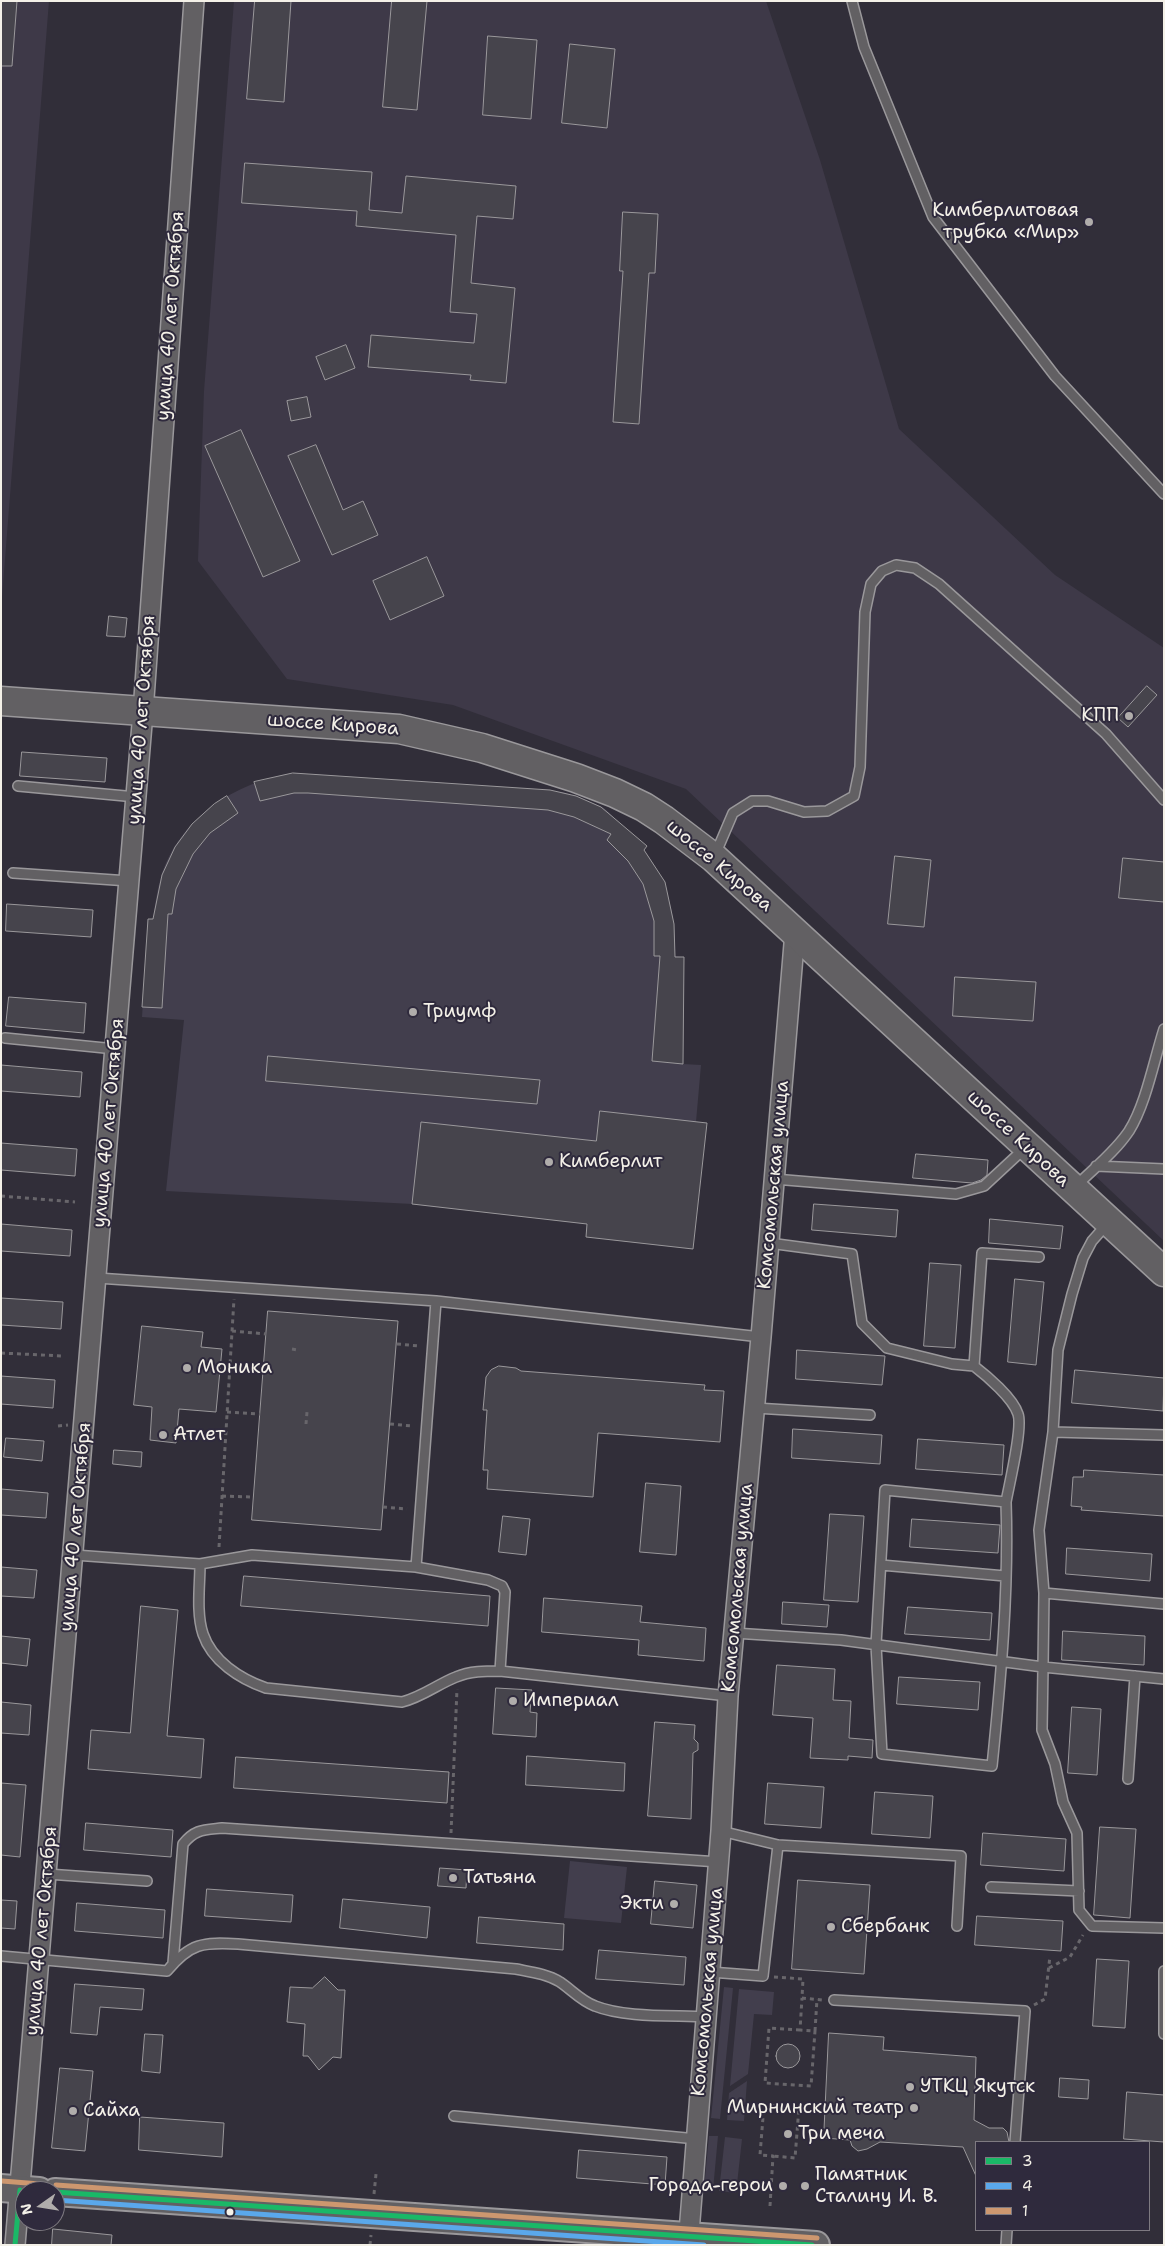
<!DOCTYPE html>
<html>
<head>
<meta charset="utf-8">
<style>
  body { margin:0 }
  #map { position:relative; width:1165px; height:2246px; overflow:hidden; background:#312e39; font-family:"Shantell Sans",sans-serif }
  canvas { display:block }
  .frame { position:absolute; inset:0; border:2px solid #f4f1e8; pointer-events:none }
  .legend { position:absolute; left:975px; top:2141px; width:175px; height:90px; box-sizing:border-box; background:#2f2a3d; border:1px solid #7e7a81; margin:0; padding:6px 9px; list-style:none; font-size:15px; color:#f4f1e8 }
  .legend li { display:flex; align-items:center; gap:10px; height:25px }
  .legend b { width:25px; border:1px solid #7e7a81 }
  .north { position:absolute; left:15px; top:2181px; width:50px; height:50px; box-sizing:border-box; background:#2f2a3d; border:1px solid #7e7a81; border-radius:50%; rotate:257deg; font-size:14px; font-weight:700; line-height:20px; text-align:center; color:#f4f1e8 }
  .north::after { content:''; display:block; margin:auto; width:18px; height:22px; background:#b0adab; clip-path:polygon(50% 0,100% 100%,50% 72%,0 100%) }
</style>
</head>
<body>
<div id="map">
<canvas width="1165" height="2246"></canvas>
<div class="frame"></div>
<ul class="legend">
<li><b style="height:6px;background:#1ab867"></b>3</li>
<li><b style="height:6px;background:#5aa8eb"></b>4</li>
<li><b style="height:6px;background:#cd976f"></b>1</li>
</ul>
<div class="north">N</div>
</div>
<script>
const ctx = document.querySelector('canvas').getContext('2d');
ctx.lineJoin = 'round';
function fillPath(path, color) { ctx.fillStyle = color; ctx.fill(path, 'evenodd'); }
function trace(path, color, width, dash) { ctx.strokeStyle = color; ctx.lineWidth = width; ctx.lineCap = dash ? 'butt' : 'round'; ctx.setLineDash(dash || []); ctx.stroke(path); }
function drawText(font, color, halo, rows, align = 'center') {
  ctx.font = font + ' "Shantell Sans",sans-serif'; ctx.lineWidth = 4; ctx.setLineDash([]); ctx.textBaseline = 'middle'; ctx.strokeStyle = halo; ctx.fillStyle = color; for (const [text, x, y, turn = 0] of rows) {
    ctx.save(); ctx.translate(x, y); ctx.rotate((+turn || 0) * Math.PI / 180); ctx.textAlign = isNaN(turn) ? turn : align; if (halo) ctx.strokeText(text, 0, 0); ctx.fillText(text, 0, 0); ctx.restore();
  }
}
fillPath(new Path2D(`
  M1,1H49L1,610Z
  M234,1H766L820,160L899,429L1055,575L1164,648V1241L686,789L453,705L287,679L198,561L204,391Z`), '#3e3948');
fillPath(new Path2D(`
  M293,773L563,792C576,796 590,801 602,807C609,811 614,818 619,823C660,860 677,901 675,956L684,957L683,1064L701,1065L696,1122L693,1249L586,1237L587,1224L412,1204L166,1191L184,1020L142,1017L148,919H153C155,905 157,890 161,877C179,818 236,782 293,773Z
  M570,1861L627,1867L621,1923L564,1918Z
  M724,1987L733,1988L720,2119L711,2118Z
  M739,1989L774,1992L772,2015L754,2014L748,2074L730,2086Z
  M747,2081L744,2121L727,2120L729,2093Z
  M709,2136H718L713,2190L704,2189Z
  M725,2137L742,2139L736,2193L719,2191Z`), '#423e4d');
const building = new Path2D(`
  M1,1H17L12,66H1Z
  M255,1H291L284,102L247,99Z
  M392,1H427L417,110L383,107Z
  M488,36L537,40L531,119L483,115Z
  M570,44L615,49L607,128L562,123Z
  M245,163L372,172L369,210L402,213L406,176L516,186L513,219L477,216L471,283L515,288L506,383L470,380L471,375L368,367L371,335L474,343L477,314L450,312L456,235L356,226L357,211L242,203Z
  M623,212L658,214L655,273H649L639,424L613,422L623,271H620Z
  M346,345L355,368L325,380L316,357Z
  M307,397L311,417L291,421L287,401Z
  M241,430L300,561L263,577L205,446Z
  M316,445L343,510L363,501L378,535L332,555L288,456Z
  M427,557L444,596L390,620L373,581Z
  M109,616L127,618L125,637L107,636Z
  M1147,686L1157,695L1128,727L1118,718Z
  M22,752L107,758L105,782L20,776Z
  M293,773L550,790L576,796L601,807L647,846L644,850L665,882L674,924L675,957H684L683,1064L652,1061L660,956H654V921L643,884L628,861L607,840L611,834L574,817L548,810L308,793H294L260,801L254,782Z
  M227,796L238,813L210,833L193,854L176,889L172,914H168L162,1008L142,1007L148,919H153L162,875L175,847L192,824L214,804Z
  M895,856L931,860L924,927L888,924Z
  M1123,858L1164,862V902L1119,898Z
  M7,904L93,910L91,937L6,931Z
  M955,977L1036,982L1033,1021L953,1016Z
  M9,997L86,1003L84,1033L6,1026Z
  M268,1056L540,1080L537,1104L266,1081Z
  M1,1065L82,1072L80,1097L1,1091Z
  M600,1111L707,1123L693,1249L586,1237L587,1224L412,1204L421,1122L596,1141Z
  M1,1143L77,1149L75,1176L1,1170Z
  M916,1154L988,1160L987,1175L981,1180L972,1183L913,1178Z
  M814,1204L898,1210L896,1237L812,1230Z
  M990,1219L1063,1226L1060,1249L989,1243Z
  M1,1224L72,1230L70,1256L1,1251Z
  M930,1263L961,1265L955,1348L924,1346Z
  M1015,1279L1044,1282L1036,1365L1008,1362Z
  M1,1298L63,1302L61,1329L1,1325Z
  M268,1311L398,1321L381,1530L252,1520Z
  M142,1326L203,1332L201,1347L222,1349L216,1412L179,1409L176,1443L150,1440L152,1407L134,1405Z
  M797,1350L885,1356L882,1385L796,1379Z
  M499,1366L516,1368L521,1371L705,1385L704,1390L724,1391L720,1442L598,1433L593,1497L487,1489L488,1470H483L487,1410H483L486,1377L491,1370Z
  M1075,1370L1164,1378L1163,1411L1072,1403Z
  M1,1376L55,1380L53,1408L1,1404Z
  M793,1429L882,1435L880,1464L792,1458Z
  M6,1438L44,1441L42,1461L4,1457Z
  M918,1439L1004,1445L1002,1475L916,1469Z
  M114,1450L142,1452L141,1467L113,1464Z
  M1084,1470L1164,1475V1516L1081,1510L1082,1507L1071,1506L1073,1477H1083Z
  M646,1483L681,1486L676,1555L640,1552Z
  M1,1489L48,1493L46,1518L1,1515Z
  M830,1514L864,1516L858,1602L824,1600Z
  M503,1516L530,1519L526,1555L499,1552Z
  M912,1519L1000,1525L998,1553L910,1547Z
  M1067,1548L1152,1554L1150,1581L1066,1574Z
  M1,1567L37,1570L34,1598L1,1596Z
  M244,1576L490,1596L488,1626L241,1606Z
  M544,1598L642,1606L640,1622L706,1628L704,1661L638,1655L639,1640L542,1632Z
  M783,1602L829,1605L827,1627L782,1624Z
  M141,1606L178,1610L167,1736L204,1739L201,1778L88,1769L91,1730L130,1733Z
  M908,1607L992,1613L990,1640L905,1634Z
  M1063,1631L1145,1636L1144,1665L1062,1660Z
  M1,1636L30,1639L27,1666L1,1663Z
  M777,1665L835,1669L833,1700L851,1701L849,1738L873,1740L872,1758L848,1756V1760L810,1758L813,1718L773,1715Z
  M899,1677L980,1682L978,1710L897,1704Z
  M496,1688L532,1690L530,1712L537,1713L536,1737L493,1734Z
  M1,1702L31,1705L29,1735L1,1733Z
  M1072,1707L1101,1709L1097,1775L1068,1773Z
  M655,1722L695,1725L694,1739L698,1743V1750L693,1753L691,1819L648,1816Z
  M527,1756L625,1763L624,1791L526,1785Z
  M236,1757L449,1772L447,1803L234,1788Z
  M1,1783L26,1785L20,1857L1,1855Z
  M768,1783L824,1787L821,1828L765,1824Z
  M875,1792L933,1796L930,1838L872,1834Z
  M86,1823L173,1830L171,1857L84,1850Z
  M1100,1827L1136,1829L1130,1918L1094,1915Z
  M983,1833L1066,1839L1064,1871L981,1865Z
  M440,1868L467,1870L466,1888L438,1886Z
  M798,1880L870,1885L864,1974L792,1969Z
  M655,1881L697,1885L693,1928L651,1924Z
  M207,1889L293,1895L291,1922L205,1916Z
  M343,1899L430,1907L427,1938L340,1928Z
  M1,1900L17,1901L15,1929L1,1928Z
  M77,1903L165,1910L163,1938L75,1931Z
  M977,1916L1063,1921L1061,1951L975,1945Z
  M479,1917L564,1924L563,1950L477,1943Z
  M599,1950L686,1957L684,1985L596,1979Z
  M1097,1959L1129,1961L1125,2028L1093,2026Z
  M325,1977L338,1990H345L341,2058L333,2057L319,2070L308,2056H303L305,2024L287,2022L290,1987L312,1988Z
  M75,1984L144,1989L142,2010L100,2007L97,2035L71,2033Z
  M829,2033L884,2037L883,2050L976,2057L974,2120L989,2128H1003L1007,2132L1009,2142H976V2176L963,2147L880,2142L867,2149L858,2151L852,2146L850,2140L824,2138Z
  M145,2034L163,2035L160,2073L142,2071Z
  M776 2056a12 12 0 1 1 24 0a12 12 0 1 1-24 0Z
  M60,2068L93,2071L85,2151L52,2148Z
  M1060,2078L1089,2080L1088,2099L1059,2097Z
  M1127,2092L1164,2095V2142L1124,2139Z
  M140,2117L224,2123L222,2157L139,2150Z
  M579,2150L667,2157L665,2185L577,2178Z
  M53,2229L112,2235L111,2245H52Z`);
fillPath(building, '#46444c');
trace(building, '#9a989b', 1);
const service = new Path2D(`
  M852,1L864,47L933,217L1055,376L1164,494
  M18,786L136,797
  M715,855L733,813L752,801H768L804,812L827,811L854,796L860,767L865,612L871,584L882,571L896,565L915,568L939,584L1106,734L1164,800
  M13,873L129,881
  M5,1038L115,1049
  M1096,1166L1164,1169
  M774,1179L956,1194L984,1186L1025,1148
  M1076,1186C1094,1168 1115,1152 1129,1131C1146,1104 1154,1060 1164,1029
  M1107,1224L1092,1241L1083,1258L1072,1294L1058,1350L1053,1432L1164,1435
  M769,1243L852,1254L862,1323L887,1348L952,1364L974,1366L982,1253L1039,1257
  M97,1278L436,1301L761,1337
  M974,1366C987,1376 1013,1398 1018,1414C1023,1428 1009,1485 1006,1502
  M755,1408L870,1415
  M1053,1432L1039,1530L1044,1593L1043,1667L1164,1679
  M885,1490L1006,1502C1009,1590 1001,1678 992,1766L882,1754L876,1645Z
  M74,1555L200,1564L252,1555L416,1567L488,1580L502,1586L505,1592L500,1671L728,1696
  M200,1564C200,1585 196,1613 203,1634C212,1661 240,1679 266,1688L402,1702C422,1697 438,1684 456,1677C470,1671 485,1671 500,1671
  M881,1565L1005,1576
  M416,1567L436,1301
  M1044,1593L1164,1604
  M734,1633L841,1640L1043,1667L1042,1730L1055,1764L1063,1802L1077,1833L1079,1910L1092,1926L1164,1928
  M1128,1779L1135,1676
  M778,1845L961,1856L957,1926
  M47,1874L147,1881
  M991,1887L1079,1891
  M1,1956L167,1971C190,1943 203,1942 238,1944L516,1969C531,1972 547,1974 560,1982C572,1990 581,2001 595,2006C625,2018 674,2015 707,2017
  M173,1963L183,1844C195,1829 204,1830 222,1828L719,1862
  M1164,1971V2034
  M710,1972L763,1976L778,1845L721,1831
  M834,2000L1025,2011L1015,2142
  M454,2116L697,2139
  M1006,2245L1007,2230`);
const minor = new Path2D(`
  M15,2245L143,712L194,1
  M688,2245L721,1831L728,1696L761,1337L795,932`);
const secondary = new Path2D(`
  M1,2188L39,2191
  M55,2192L816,2245`);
const primary = new Path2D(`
  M1,701L399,729L482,748L576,778L615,793L644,807L664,820L714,858L1164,1272`);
trace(service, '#9a989b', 12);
trace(minor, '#9a989b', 22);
trace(secondary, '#9a989b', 30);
trace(primary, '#9a989b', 31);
trace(new Path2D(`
  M1,1196L75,1202
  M232,1331L266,1334
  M397,1344L420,1346
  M292,1349L298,1350
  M1,1353L63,1356
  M227,1412L260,1414
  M306,1424L307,1412
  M390,1424L413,1426
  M58,1426L68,1425
  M222,1496L253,1497
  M383,1507L407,1509
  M219,1547L234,1299
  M451,1833L457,1689
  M1049,1968L1070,1957L1083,1935
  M774,1977L803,1979L802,1998L822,2000
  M1034,2005L1045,1999L1050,1956
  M800,2030L769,2028L765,2083L811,2086L815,2031L800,2030L802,1998
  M815,2031L817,1999
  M374,2194L376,2174
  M770,2206L773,2156L760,2155L764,2105L799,2107L795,2158L773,2156
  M370,2245L371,2235`), '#68666b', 3, [4, 4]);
trace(service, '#626063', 9);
trace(minor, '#626063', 19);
trace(secondary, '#626063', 26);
trace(primary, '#626063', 28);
trace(new Path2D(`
  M55,2192L812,2245
  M15,2245L20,2190`), '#1ab867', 5);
trace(new Path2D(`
  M55,2200L704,2245`), '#5aa8eb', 5);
trace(new Path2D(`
  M2,2181L40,2184
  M56,2185L817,2238`), '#cd976f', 5);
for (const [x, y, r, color] of [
  [1089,222,5,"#b0adab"],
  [1129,716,5,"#b0adab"],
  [413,1012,5,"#b0adab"],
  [549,1162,5,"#b0adab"],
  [187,1368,5,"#b0adab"],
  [163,1435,5,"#b0adab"],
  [513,1701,5,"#b0adab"],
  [453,1878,5,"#b0adab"],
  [674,1904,5,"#b0adab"],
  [831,1927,5,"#b0adab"],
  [910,2087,5,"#b0adab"],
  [914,2108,5,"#b0adab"],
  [73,2111,5,"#b0adab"],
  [788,2134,5,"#b0adab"],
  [783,2186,5,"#b0adab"],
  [805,2186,5,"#b0adab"],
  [230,2212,4.5,"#f4f1e8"]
]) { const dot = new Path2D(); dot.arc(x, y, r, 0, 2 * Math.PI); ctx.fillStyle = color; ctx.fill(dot); trace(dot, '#2f2a3d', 2); }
drawText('19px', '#f4f1e8', '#2f2a3d', [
  ["Кимберлитовая",1079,211,"right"],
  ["трубка «Мир»",1079,233,"right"],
  ["КПП",1119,716,"right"],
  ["Триумф",423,1012],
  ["Кимберлит",559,1162],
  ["Моника",197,1368],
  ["Атлет",173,1435],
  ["Империал",523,1701],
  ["Татьяна",463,1878],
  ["Экти",664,1904,"right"],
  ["Сбербанк",841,1927],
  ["УТКЦ Якутск",920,2087],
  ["Мирнинский театр",904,2108,"right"],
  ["Сайха",83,2111],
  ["Три меча",798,2134],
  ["Памятник",815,2175],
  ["Сталину И. В.",815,2197],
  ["Города-герои",773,2186,"right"]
], 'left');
drawText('19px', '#f4f1e8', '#2f2a3d', [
  ["улица 40 лет Октября",171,316,-86],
  ["улица 40 лет Октября",142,720,-86],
  ["шоссе Кирова",333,725,4],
  ["шоссе Кирова",719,866,40],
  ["улица 40 лет Октября",109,1123,-85],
  ["шоссе Кирова",1018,1139,43],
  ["Комсомольская улица",774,1185,-85],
  ["улица 40 лет Октября",76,1527,-85],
  ["Комсомольская улица",738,1588,-85],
  ["улица 40 лет Октября",42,1931,-85],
  ["Комсомольская улица",708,1992,-85]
]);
</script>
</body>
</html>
